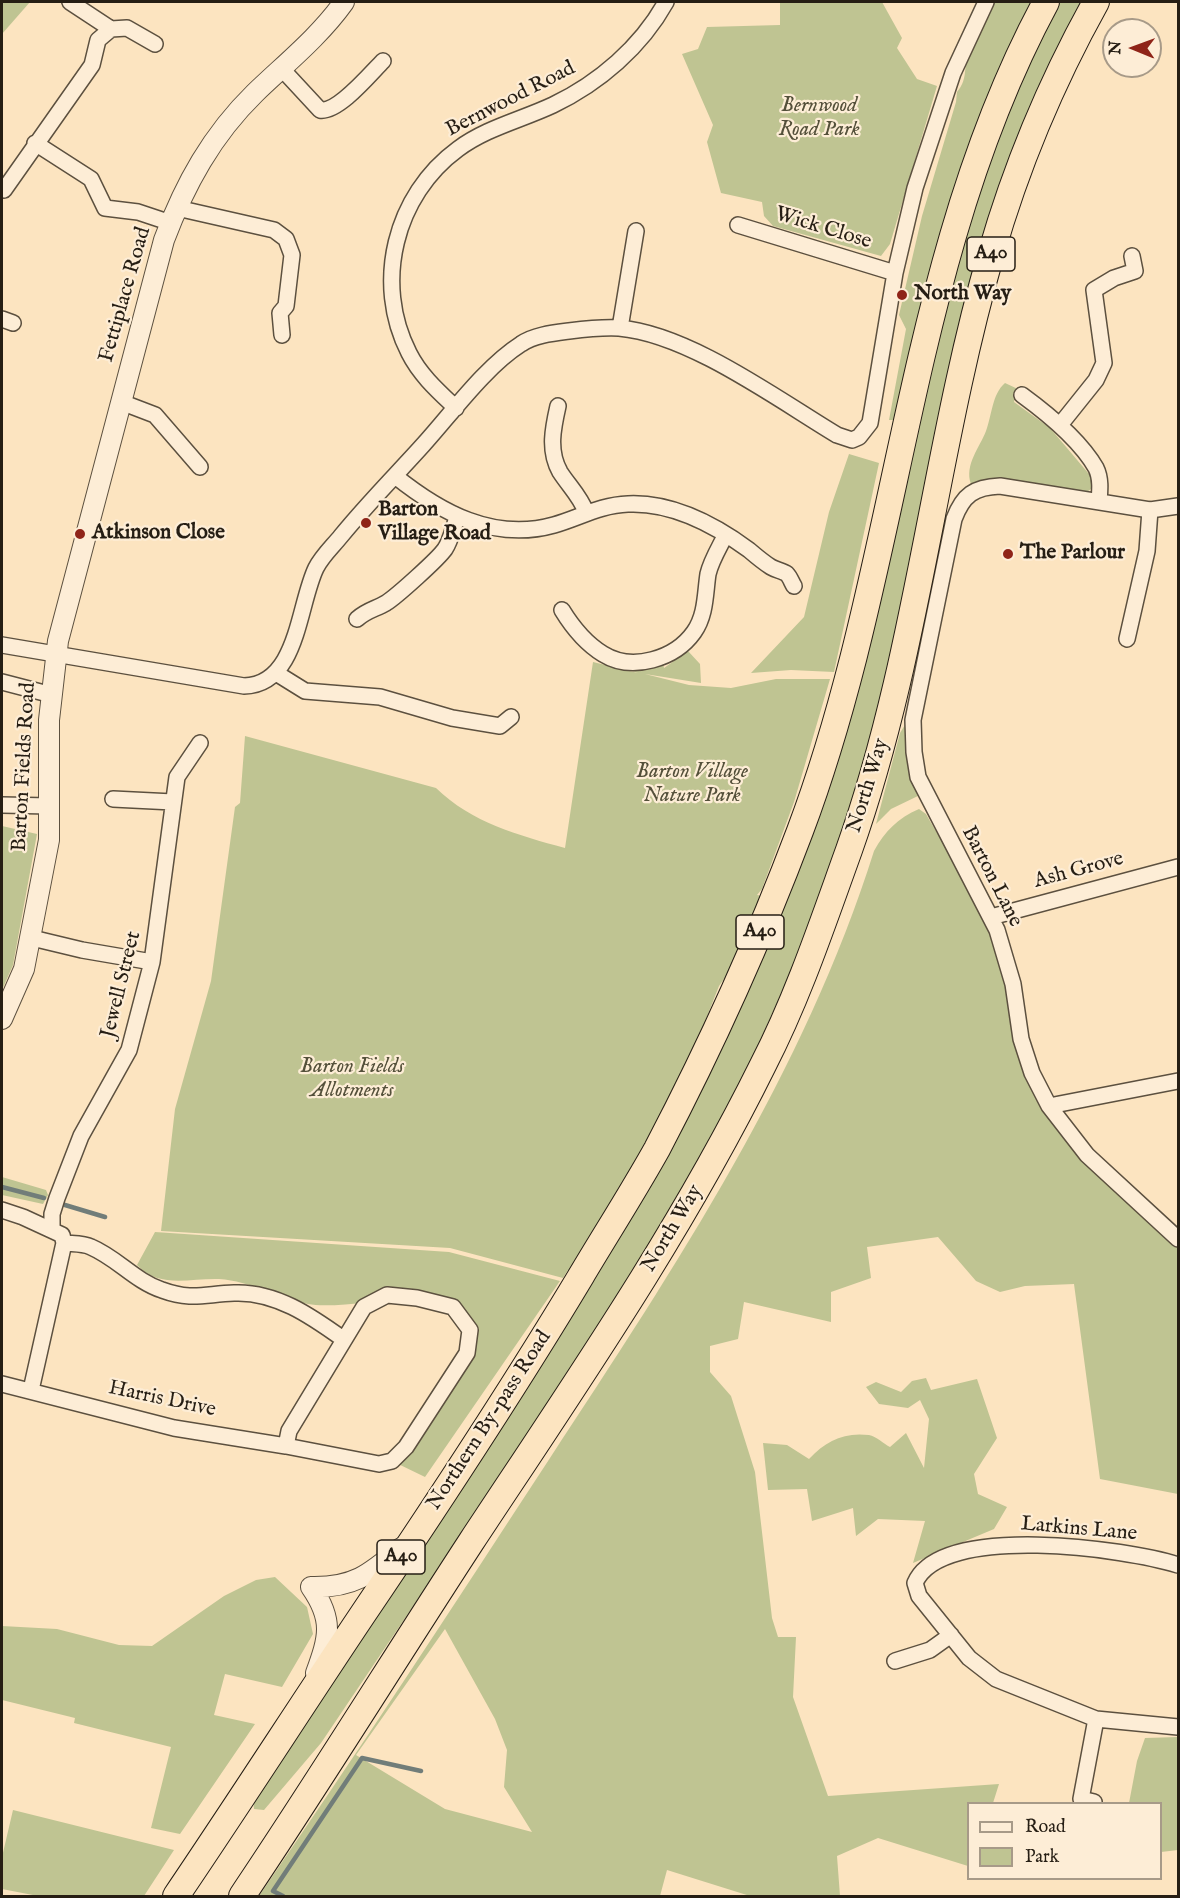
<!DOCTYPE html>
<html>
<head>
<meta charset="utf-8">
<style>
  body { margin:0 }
  #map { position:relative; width:1180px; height:1898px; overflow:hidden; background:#fce4c0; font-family:"IM FELL English",serif }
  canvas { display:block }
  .frame { position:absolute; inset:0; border:3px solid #261e14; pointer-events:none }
  .legend { position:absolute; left:967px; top:1802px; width:195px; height:78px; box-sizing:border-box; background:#fdedd6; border:2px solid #a79a88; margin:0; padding:8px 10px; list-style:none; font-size:18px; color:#261e14 }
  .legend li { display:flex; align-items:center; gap:12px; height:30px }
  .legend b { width:30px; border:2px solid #a79a88 }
  .north { position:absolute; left:1102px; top:18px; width:60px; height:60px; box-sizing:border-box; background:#fdedd6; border:2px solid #a79a88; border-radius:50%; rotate:271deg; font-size:16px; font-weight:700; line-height:24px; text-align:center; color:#261e14 }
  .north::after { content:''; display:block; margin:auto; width:21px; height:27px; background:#8f2418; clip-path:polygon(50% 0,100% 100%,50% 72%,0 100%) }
</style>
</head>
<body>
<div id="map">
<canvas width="1180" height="1898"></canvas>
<div class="frame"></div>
<ul class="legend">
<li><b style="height:8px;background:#fdedd6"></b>Road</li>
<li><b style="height:16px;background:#bfc492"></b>Park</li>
</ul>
<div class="north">N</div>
</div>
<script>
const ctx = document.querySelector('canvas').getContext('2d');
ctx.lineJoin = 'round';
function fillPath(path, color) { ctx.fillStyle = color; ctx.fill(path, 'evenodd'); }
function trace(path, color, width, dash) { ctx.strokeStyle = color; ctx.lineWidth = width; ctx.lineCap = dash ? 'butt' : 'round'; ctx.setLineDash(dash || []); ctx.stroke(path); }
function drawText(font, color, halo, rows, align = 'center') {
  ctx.font = font + ' "IM FELL English",serif'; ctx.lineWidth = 4.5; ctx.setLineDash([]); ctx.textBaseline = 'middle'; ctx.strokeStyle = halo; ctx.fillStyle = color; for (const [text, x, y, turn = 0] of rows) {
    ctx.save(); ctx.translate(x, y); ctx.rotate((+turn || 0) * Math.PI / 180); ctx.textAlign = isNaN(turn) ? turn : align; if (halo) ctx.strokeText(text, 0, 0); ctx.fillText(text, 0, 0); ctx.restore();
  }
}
fillPath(new Path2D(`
  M2,2H30L2,34Z
  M780,2H882L902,38L897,48L917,79L937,86L890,244L881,256L773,226L764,216L762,202L721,193L707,142L713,125L682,54L698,49L707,27L780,25Z
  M994,2H1035L891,438L893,420H889L906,329L899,315L922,216L956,102L957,92C967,80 964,71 967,57C972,38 986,19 994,2Z
  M1055,2H1083L1046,76L879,717L827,879L791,971L750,1063L710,1142L609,1315L321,1743L264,1810L254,1809L253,1799L739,1000L903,483L977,184Z
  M1005,383L1020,390L1015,393L1014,402L1050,428L1089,474L1093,483L1091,489L1084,494L982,481L971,484C964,465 980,447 986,431C992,415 992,394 1005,383Z
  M849,454L879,463L834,672L791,670L751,673L804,617L829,512Z
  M688,651L700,664L701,683L645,674L689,685L731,688L776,679H830L794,802L762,889L757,895L768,897L748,945L719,986L676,1095L574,1272L568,1270L563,1278L450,1248L161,1231L175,1109L211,981L235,807L240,803L245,736L436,788C472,823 518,835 565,848L593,662L638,673L624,668L663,663L664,668Z
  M908,720L920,795L891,809L876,824L900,733Z
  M919,809L926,814C948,853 980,899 994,942C1011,997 1014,1051 1040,1103C1066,1154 1136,1209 1178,1247V1494L1100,1479L1074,1284L1025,1286L1000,1292L976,1281L938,1237L867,1247L871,1278L831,1292V1322L744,1302L738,1339L710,1346V1372L731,1396L755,1472L772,1618L778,1637H796L793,1697L828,1796L999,1784L993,1803L968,1804V1866L878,1838L837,1856L840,1896H750L667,1870L660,1896H259C358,1752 454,1605 550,1458C676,1266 804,1073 874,851C885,831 898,818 919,809ZM445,1629L495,1719L507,1750L504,1787L532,1832L445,1809L356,1755Z
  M2,826L37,834L13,965L2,990Z
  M2,1177L46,1190L48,1195L43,1204L2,1195Z
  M155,1232L449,1252L560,1281L425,1477L392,1461L467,1353L470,1330C465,1323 460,1313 454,1308C428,1287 343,1311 308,1304C278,1298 251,1281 219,1279C190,1278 159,1289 137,1265Z
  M926,1378L931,1390L977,1379L997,1438L974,1474L978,1494L1007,1507L994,1529L913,1563L925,1521L878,1519L856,1536L853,1508L812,1521L807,1489L768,1490L763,1443L787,1445L809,1459C826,1441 843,1432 869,1435C876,1436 884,1444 890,1447L906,1433L924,1468L929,1419L920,1400L908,1408L879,1404L866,1387L876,1382L901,1392L912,1381Z
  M275,1577L307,1607L313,1634L282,1687L225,1674L214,1715L255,1724L180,1834L151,1828L171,1747L74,1723L75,1718L2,1700V1626L57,1629L119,1645L152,1646L224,1596L256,1580Z
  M1178,1737V1850L1161,1852L1160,1804L1129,1803L1137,1761L1145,1738Z
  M13,1810L174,1850L144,1896H38L2,1889V1857Z`), '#bfc492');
trace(new Path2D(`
  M2,1187L44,1198
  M65,1205L105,1217
  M283,1896L273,1891L362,1758L421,1771`), '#717d79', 4.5);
const minor = new Path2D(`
  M70,2L111,29L127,28L155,44
  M282,69L320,110C338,113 370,74 383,61
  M35,143L91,179L105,208L138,212L171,223
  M4,190L92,65L98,40L111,29
  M177,208L274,230L286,239L292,255L286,306L280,313L282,335
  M738,225L895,273
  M2,319L13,323
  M620,328L636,231
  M1022,395C1048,414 1080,440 1096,468C1101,478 1100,490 1099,501
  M121,402L155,415L200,467
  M558,406C553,428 548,451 560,472C569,486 580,496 586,512
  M456,408C438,391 420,375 409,353C373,283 395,195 458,149C486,128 521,120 553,105C599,83 641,47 666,2
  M1060,425L1096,380L1104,363L1094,290L1114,278L1135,271L1132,256
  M395,476C440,512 493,542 554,525C579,518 600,505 628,504C671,502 715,525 749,550C756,556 763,562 771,567C776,570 783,571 787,574C790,577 792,583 794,586
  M1178,506L1150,510L1000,486C974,487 963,495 954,519L913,720L914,752L918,777L997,930L1013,984L1021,1039L1032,1073L1049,1106L1087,1155L1178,1239
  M562,610C573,628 585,643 603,654C632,672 675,659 694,632C706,615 705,594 708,574C711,561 719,548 725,536
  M357,619C367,610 376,609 386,603C397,596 438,559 445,549C451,540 453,528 457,518
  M1127,639L1147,551L1150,510
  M2,645L244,686C298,685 298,605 316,568C322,556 333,546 341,536C367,504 396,475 423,445C452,413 485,367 521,344C534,335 553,333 569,331C585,329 602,327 619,328C689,334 777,399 837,435L852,440L859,437L870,423L895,273L915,188L953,73L986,2
  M276,673L305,691L380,697L452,718L500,726L511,717
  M2,682L52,695
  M113,799L173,802
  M2,805L50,806
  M991,917L1178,867
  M32,938L82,950L152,962
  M1049,1106L1178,1081
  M2,1210L23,1217L62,1235L64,1243L31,1390
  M52,1229V1214L57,1198L81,1136L129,1050L152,962L177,777L200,743
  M64,1243C72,1244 83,1243 91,1247C117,1258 135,1281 162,1290C192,1301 205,1294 234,1293C275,1291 311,1316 343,1339
  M387,1295L417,1298L453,1307L470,1330L467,1353L406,1447L392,1461L379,1464L286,1446L289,1431L364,1307Z
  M2,1384L174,1428L286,1446
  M1178,1565C1128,1549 941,1522 915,1583L919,1596L969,1658L996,1679L1096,1719L1178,1727
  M895,1661L930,1650L951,1635
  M1094,1802L1081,1799L1096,1719`);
const tertiary = new Path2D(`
  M2,1019L24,969L49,840V720L58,641L164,240C185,184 212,135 255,93C285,64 319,37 344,2
  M311,1587C354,1588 370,1574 401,1548
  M311,1587C334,1620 329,1637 316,1673`);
const trunk = new Path2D(`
  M176,1896C239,1803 300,1708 363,1614C438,1503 512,1391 581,1276C606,1234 633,1192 657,1149C711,1046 759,940 800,831C902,560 907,259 1046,2
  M242,1896C320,1780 394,1660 471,1542C574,1386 680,1233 763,1065C798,997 823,922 849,850C918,656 934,451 991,254C1016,167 1052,81 1096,2`);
trace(minor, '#5c503f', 18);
trace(tertiary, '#5c503f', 22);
trace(trunk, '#261e14', 28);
trace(minor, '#fdedd6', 15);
trace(tertiary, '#fdedd6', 20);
trace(trunk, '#fce4c0', 26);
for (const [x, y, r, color] of [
  [902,295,6,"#8f2418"],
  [366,523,6,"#8f2418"],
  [80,534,6,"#8f2418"],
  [1008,554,6,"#8f2418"]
]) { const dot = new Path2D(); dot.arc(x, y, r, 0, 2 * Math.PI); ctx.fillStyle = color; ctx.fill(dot); trace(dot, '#fdedd6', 2); }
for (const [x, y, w] of [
  [991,254,48],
  [760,932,48],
  [401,1557,48]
]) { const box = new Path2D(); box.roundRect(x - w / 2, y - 17, w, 34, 4.5); ctx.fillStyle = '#fdedd6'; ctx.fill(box); trace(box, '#261e14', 1.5); }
drawText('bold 20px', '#261e14', null, [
  ["A40",991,254],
  ["A40",760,932],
  ["A40",401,1557]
]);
drawText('21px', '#261e14', '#fdedd6', [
  ["Bernwood Road",511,100,-27],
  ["Wick Close",823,229,17],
  ["Fettiplace Road",126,295,-74],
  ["Barton Fields Road",25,767,-87],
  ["North Way",869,786,-73],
  ["Ash Grove",1079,871,-15],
  ["Barton Lane",991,877,63],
  ["Jewell Street",122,985,-76],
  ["North Way",673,1229,-59],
  ["Harris Drive",162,1400,12],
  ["Northern By-pass Road",490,1421,-57],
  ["Larkins Lane",1079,1530,5]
]);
drawText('italic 21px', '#54503a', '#fdedd6', [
  ["Bernwood",819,107],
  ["Road Park",819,131],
  ["Barton Village",692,773],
  ["Nature Park",692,797],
  ["Barton Fields",352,1068],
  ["Allotments",352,1092]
]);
drawText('bold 21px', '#261e14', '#fdedd6', [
  ["North Way",914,295],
  ["Barton",378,511],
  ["Village Road",378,535],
  ["Atkinson Close",92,534],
  ["The Parlour",1020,554]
], 'left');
</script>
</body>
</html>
